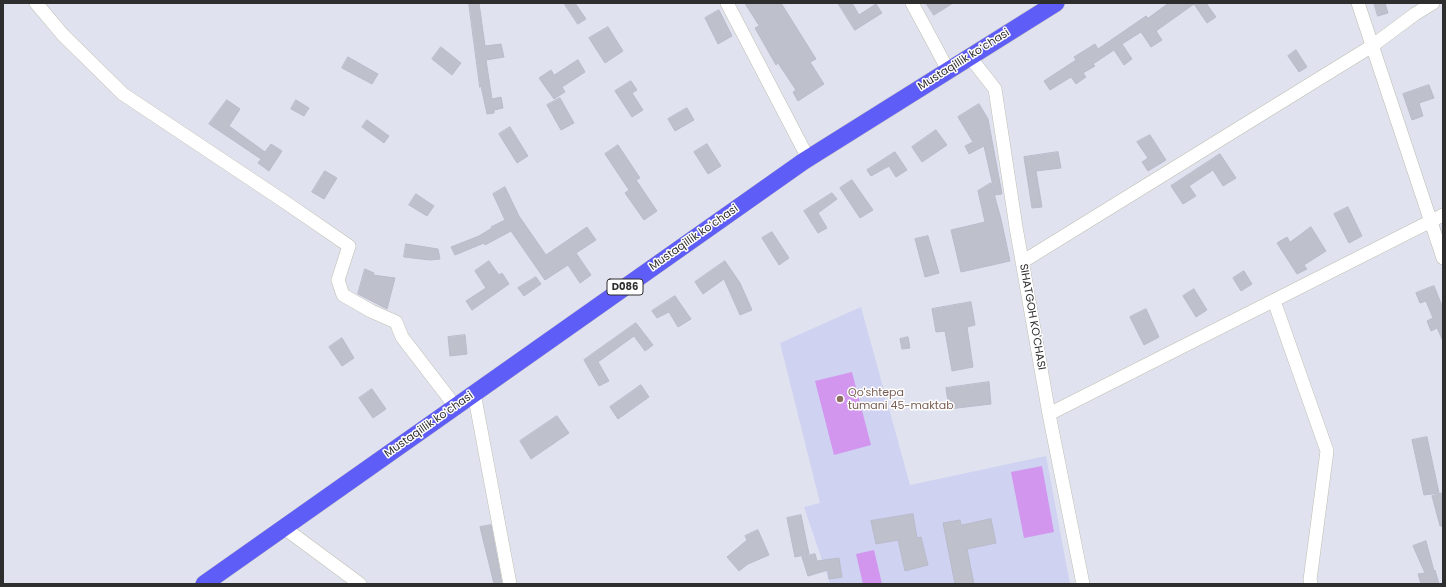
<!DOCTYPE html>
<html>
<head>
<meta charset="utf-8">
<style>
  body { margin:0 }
  #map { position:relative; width:1446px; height:587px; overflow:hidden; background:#e0e3ef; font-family:Poppins,sans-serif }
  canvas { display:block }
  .frame { position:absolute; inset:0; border:4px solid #2e2e2e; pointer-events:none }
</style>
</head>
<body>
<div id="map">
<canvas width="1446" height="587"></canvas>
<div class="frame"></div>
</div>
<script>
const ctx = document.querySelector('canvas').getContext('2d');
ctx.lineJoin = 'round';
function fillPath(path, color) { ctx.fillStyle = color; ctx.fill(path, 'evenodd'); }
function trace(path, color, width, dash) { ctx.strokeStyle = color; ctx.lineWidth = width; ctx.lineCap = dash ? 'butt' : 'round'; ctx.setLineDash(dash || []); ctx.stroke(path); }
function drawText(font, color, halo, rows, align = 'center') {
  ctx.font = font + ' Poppins,sans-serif'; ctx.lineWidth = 3; ctx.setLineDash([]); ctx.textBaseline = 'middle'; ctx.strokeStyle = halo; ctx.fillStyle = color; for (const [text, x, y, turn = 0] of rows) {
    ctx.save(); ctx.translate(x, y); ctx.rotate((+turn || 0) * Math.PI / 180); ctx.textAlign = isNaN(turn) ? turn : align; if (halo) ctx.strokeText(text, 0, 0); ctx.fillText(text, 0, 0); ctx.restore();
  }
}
fillPath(new Path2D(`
  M861,307L910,485L1046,456L1070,584H830L804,507L820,503L780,343Z`), '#cfd2f1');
fillPath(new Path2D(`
  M852,372L871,445L834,455L815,381Z
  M1042,466L1054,532L1024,538L1011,472Z
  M874,550L882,584H863L856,554Z`), '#d296ef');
const building = new Path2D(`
  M469,3H479L485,46L501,44L504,57L486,60L492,99L501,97L503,108L494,110V113L487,114L481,86L480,87Z
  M564,3H575L586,19L578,24Z
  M745,3H781L816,59L810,62L824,84L798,101L793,92L796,90L778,63L776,65L755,28L759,26Z
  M838,3H852L859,15L876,4L882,13L855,30Z
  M926,3H953L934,15Z
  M1169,3H1206L1216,17L1207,23L1194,4L1156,31L1162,40L1151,47L1141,32L1122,44L1132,59L1124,65L1114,50L1093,64L1095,66L1083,73L1086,77L1076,84L1071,77L1050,90L1044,81L1076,60L1074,57L1095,44L1098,49L1146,16L1148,18Z
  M1374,3H1385L1388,13L1378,16Z
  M719,10L732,36L718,44L705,18Z
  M608,27L623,51L605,63L589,38Z
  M441,47L461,63L452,75L432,59Z
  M1296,50L1307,67L1299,72L1288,56Z
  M348,57L378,74L372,84L342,68Z
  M578,60L585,72L562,87L565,92L554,99L539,78L551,70L554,75Z
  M631,81L637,90L632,93L643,110L632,117L615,91Z
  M1429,85L1434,98L1419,103L1423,116L1412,120L1403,94Z
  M560,98L574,123L561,130L547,105Z
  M227,100L240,109L229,126L265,152L271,144L282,151L269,171L258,163L261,159L209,124Z
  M296,100L309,108L304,116L291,109Z
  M979,104L988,119L1002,194L995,195L984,146L969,154L965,146L973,142L958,117Z
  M687,108L694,120L675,131L668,119Z
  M367,120L389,136L384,143L362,127Z
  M510,127L528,156L517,163L499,134Z
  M936,130L947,145L922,162L912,147Z
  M1150,135L1166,160L1148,171L1142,162L1148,158L1137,142Z
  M707,144L721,166L708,174L694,152Z
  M618,145L640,178L636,180L657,211L644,220L625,193L629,190L605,154Z
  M895,152L907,170L896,177L889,166L871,176L867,170Z
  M1058,152L1061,168L1036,171L1042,207L1032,208L1024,157Z
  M1220,154L1236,178L1223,186L1213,170L1189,186L1196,196L1183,204L1171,186Z
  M325,171L337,178L324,199L312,192Z
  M852,180L873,210L860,218L840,188Z
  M991,183L1001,219L1010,261L961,272L951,230L985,222L978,191Z
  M505,187L519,216L546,255L587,227L596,240L576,253L591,275L580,283L568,265L545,280L511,231L485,245L484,243L455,255L451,247L479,236L492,228L491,227L505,220L493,194Z
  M832,193L837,199L818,213L827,228L818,233L804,211Z
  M416,194L434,206L427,216L409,205Z
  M1348,207L1362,236L1349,243L1334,214Z
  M1311,227L1326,251L1304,265L1307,269L1297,274L1277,243L1287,237L1290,242Z
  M772,232L789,258L779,265L762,238Z
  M928,236L939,273L925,277L915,239Z
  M406,244L438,249L440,259L430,260L404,257Z
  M489,261L499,275L502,273L509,284L472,310L466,301L486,288L475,271Z
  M725,261L740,283L752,310L740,315L724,279L703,294L695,282Z
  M365,269L374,273L373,275L395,278L387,309L358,294Z
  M1244,271L1252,284L1241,291L1233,278Z
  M536,277L541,284L524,296L518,288Z
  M1434,286L1443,308V341L1437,328L1431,331L1427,321L1433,318L1426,301L1420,303L1416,293Z
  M1194,289L1207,310L1196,317L1183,296Z
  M675,296L691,319L678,327L669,312L657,318L652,311Z
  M971,302L975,325L967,327L973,367L952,371L945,331L936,332L932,309Z
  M1146,309L1159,337L1144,345L1130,317Z
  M636,323L653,345L645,351L634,336L598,362L609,381L599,386L584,360Z
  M465,335L467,354L450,356L448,337Z
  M908,337L910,348L902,349L900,339Z
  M342,338L354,358L342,366L329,347Z
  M989,382L991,404L949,409L946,388Z
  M641,385L649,397L618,419L610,407Z
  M372,389L386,409L373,418L359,398Z
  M557,416L569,433L531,459L520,441Z
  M1427,437L1439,493L1424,495L1412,440Z
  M1443,493V526H1440L1432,496Z
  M913,514L917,538L921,537L928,565L905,571L898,540L876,544L871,521Z
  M801,515L809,554L795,557L787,518Z
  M991,519L996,543L967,549L974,584H955L943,523L960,520L961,525Z
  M491,525L502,584H494L480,527Z
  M758,530L769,555L748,564L739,571L727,557L747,540L745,536Z
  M1426,541L1434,571L1435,570L1439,584H1421L1418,574L1425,573L1413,546Z
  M815,554L817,561L839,558L842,577L829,579L828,570L808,576L802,557Z`);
fillPath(building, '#bec0cb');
trace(building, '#b9bbcb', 1);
const minor = new Path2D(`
  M36,3L63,35L123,94L285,202L349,246L338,280L343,295L371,311L396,322L402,337L455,406
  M727,3L808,158
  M912,3L948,70
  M1358,3L1443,258
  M970,57L995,89L1016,227L1049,414L1083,584
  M1022,262L1372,46L1415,14L1433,3
  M1274,301L1327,451L1310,580L1311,584
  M474,393L510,584
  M1049,414L1443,215
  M283,527L360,584`);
const major = new Path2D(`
  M204,584L804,161L1056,3`);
trace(minor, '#bdbeb0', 14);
trace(major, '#c4c4c4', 18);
trace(minor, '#fff', 13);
trace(major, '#5f5df7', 17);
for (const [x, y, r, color] of [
  [840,399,4,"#8d6e63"]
]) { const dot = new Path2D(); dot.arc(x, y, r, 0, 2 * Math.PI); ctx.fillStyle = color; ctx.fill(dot); trace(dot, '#fff', 1.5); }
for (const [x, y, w] of [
  [625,287,36]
]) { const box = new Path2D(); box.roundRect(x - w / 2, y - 8, w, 16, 3); ctx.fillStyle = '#fff'; ctx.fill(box); trace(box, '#2e2e2e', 1); }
drawText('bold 10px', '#2e2e2e', null, [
  ["D086",625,287]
]);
drawText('11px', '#2e2e2e', '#fff', [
  ["Mustaqillik koʻchasi",964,60,-32],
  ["Mustaqillik koʻchasi",694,238,-35],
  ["SIHATGOH KO'CHASI",1032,317,80],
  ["Mustaqillik koʻchasi",429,425,-35]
]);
drawText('11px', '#785e54', '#fff', [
  ["Qo'shtepa",848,393],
  ["tumani 45-maktab",848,406]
], 'left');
</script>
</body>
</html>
